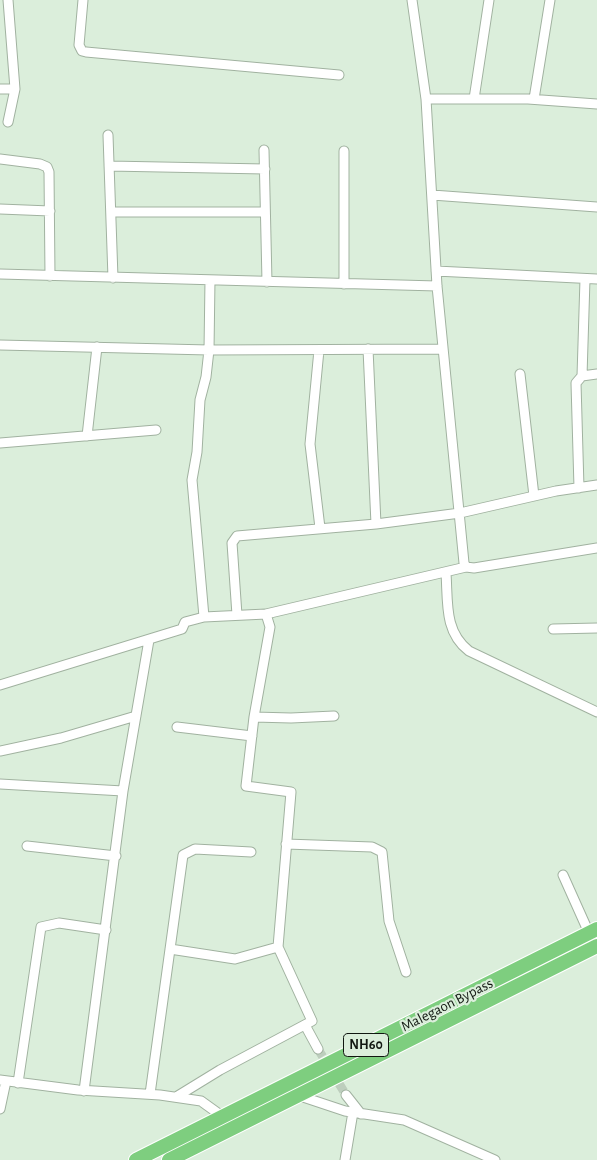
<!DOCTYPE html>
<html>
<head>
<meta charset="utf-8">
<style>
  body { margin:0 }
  canvas { display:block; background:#dbeedb }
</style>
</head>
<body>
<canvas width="597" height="1160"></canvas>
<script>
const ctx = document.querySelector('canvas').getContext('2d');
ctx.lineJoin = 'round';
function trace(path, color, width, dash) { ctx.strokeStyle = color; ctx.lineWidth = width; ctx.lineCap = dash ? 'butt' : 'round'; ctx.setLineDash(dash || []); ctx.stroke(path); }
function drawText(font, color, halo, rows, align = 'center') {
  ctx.font = font + ' "Alegreya Sans",sans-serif'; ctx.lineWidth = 4.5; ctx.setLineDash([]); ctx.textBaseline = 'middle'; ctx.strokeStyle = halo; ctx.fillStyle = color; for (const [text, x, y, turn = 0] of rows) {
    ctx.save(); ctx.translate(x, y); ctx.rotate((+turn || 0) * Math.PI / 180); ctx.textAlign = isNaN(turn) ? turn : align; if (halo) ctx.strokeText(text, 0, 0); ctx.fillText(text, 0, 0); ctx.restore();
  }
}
trace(new Path2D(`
  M318,1049L346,1095`), '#bdcebd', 9, [9, 4.5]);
const minor = new Path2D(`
  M83,0L79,45L82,51L86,52L339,75
  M412,0L426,99L437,286L464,563L466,567L474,568L597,548
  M0,89H15
  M426,99H528L597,104
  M474,99L489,0
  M534,99L550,0
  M8,122L15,89L8,0
  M108,135L113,278
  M264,150L267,282
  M344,151V284
  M0,159L40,164L47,167L49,172L50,276
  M109,166L265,169
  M432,195L597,207
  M0,209L50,211
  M111,212H265
  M436,271L597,279
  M0,274L437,286
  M0,345L209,350L443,349
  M368,349L376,524
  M319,350L310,444L320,528
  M520,374L534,496
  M582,376L585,279
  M87,436L97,347
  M0,443L156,430
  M579,488L576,383L582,376L597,374
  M446,573C448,602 444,632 469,651L597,712
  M266,614L466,567
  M237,615L232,543L237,536L376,524L460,513L556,491L597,485
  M204,617L192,480L197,452L200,400L206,377L209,350L210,280
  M553,629L597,628
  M0,685L182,629L185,622L204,617L266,614L270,627L254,717L246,786L291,792L278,947L312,1021L220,1070L176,1097
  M254,717L291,718L334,716
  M177,727L252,736
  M0,751L61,738L136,716
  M0,784L123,791L84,1091
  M123,791L149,640
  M286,844L372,847L382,852L389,921L406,972
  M27,846L116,856
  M563,875L589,933
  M170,949L235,959L278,947
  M305,1025L318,1049
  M0,1080L78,1090L160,1095L201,1101L226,1119
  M18,1083L41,927L59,923L106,930
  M150,1094L183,855L195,849L251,852
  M346,1095L361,1114
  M300,1096L345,1111L404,1120L495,1160
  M0,1109L6,1081
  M345,1160L353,1112`);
const highway = new Path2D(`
  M136,1160L597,929
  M169,1160L597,946`);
trace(minor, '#a1b2a0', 11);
trace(highway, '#fff', 16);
trace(minor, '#fff', 9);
trace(highway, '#7ece7f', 14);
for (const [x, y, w] of [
  [366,1045,45]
]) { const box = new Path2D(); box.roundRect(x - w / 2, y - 11.5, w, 23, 4); ctx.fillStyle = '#dbeedb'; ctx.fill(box); trace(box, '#111711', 1); }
drawText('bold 14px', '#111711', null, [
  ["NH60",366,1045]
]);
drawText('15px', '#111711', '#dbeedb', [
  ["Malegaon Bypass",447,1005,-27]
]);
</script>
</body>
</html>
